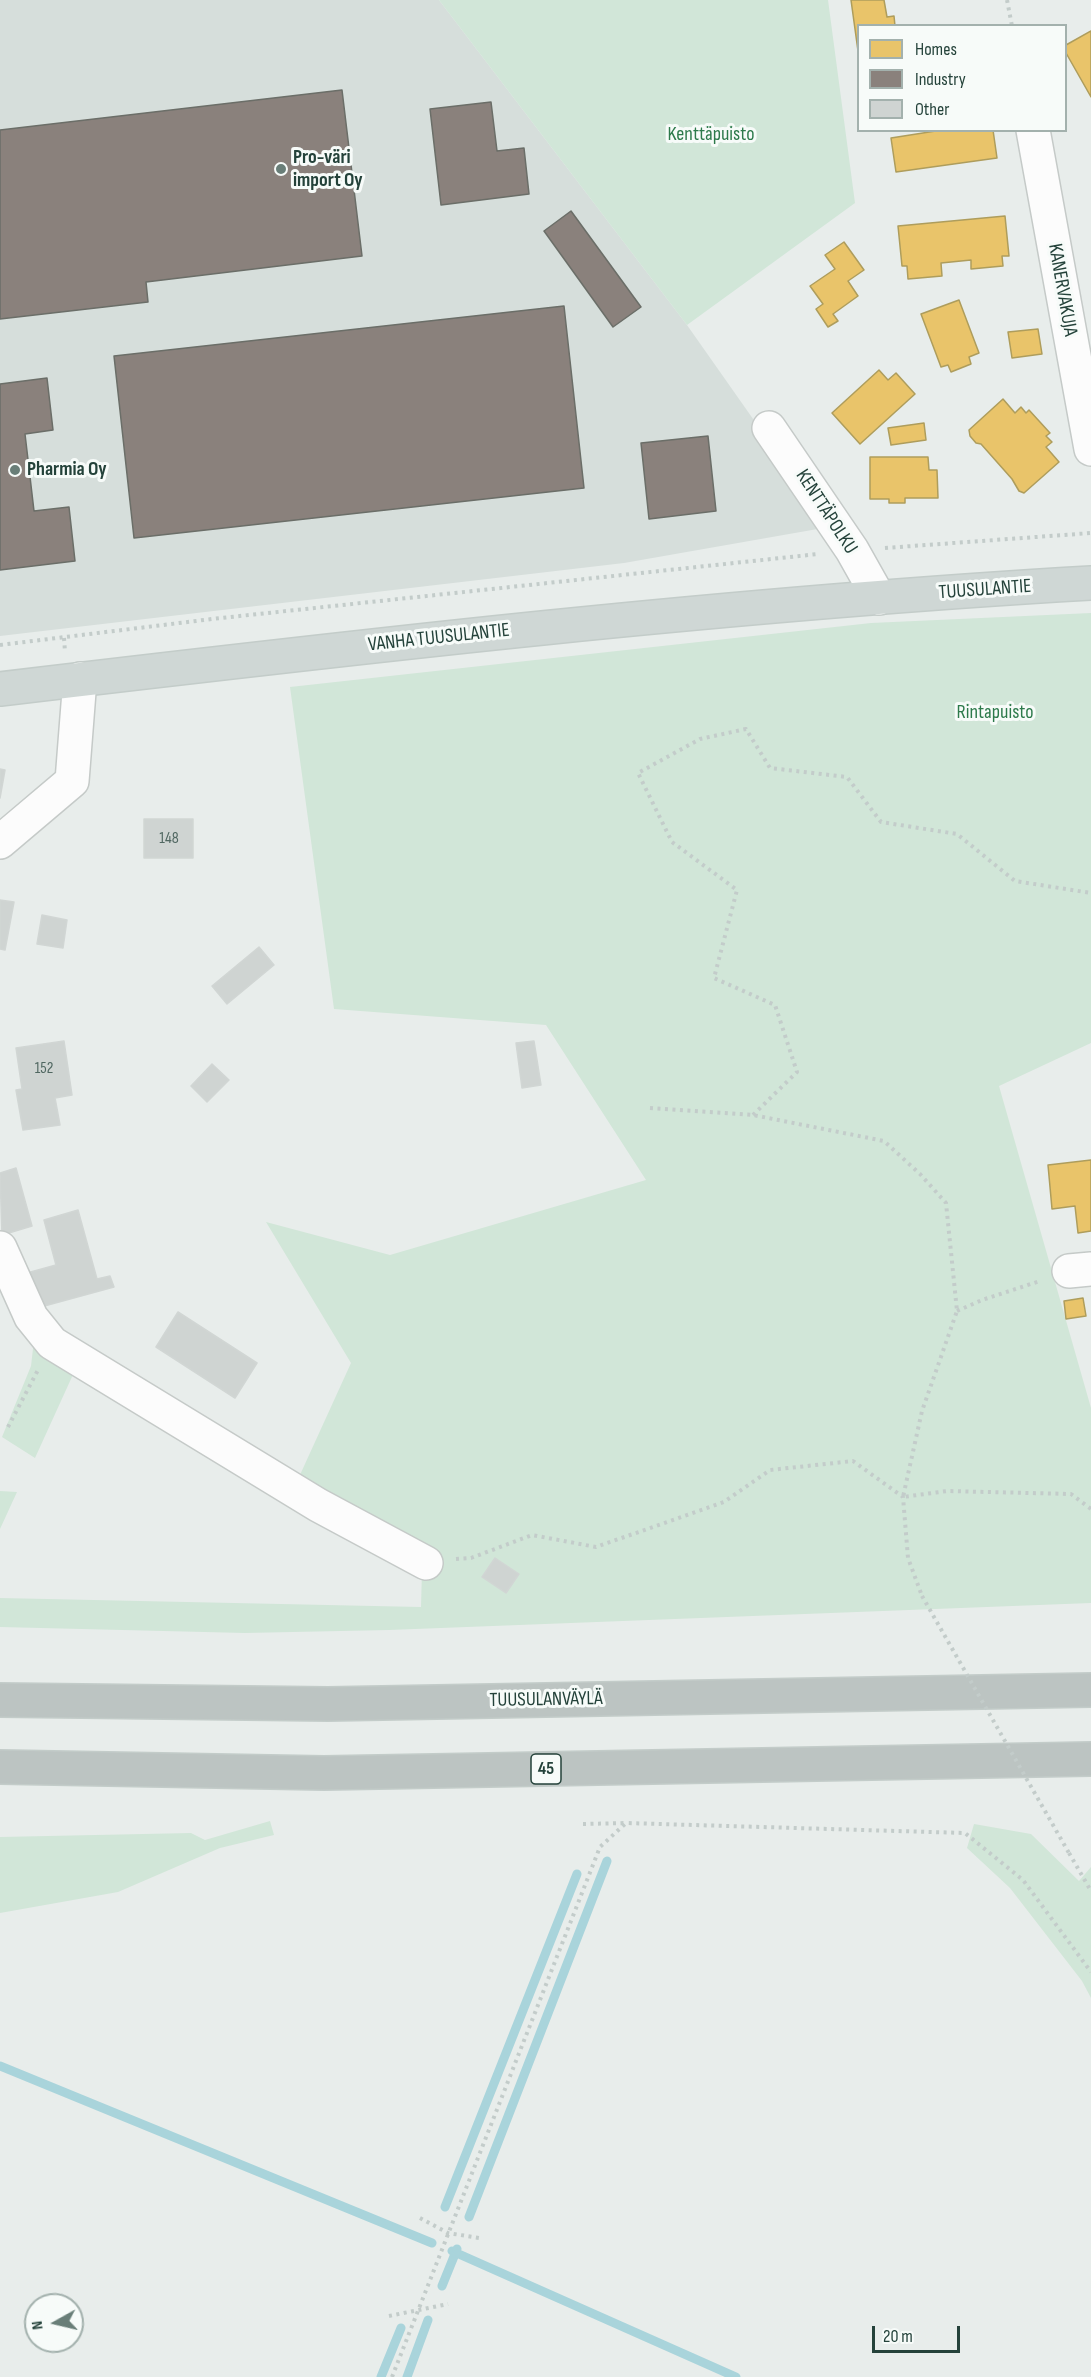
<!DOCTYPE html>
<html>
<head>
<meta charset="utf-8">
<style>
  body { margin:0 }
  #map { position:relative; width:1091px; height:2377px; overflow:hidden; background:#e8edeb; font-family:"Sofia Sans Condensed",sans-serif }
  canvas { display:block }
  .legend { position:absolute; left:857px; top:24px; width:210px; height:108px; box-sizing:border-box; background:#f7fbf9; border:2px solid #a3b1ad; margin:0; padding:8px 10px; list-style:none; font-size:18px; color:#24423a }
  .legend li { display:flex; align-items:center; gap:12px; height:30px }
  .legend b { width:30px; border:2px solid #a3b1ad }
  .north { position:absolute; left:24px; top:2293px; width:60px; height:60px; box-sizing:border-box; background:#f7fbf9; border:2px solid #a3b1ad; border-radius:50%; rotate:262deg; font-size:16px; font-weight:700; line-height:24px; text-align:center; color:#24423a }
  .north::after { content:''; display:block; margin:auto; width:21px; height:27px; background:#697e78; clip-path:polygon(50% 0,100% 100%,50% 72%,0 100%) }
  .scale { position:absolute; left:872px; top:2326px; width:88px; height:27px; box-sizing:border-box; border:3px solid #24423a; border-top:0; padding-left:8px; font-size:18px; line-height:21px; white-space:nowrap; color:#24423a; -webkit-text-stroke:4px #f7fbf9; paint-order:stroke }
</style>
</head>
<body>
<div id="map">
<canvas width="1091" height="2377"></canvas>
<ul class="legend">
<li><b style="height:16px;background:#e9c46a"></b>Homes</li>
<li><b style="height:16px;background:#8a817c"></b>Industry</li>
<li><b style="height:16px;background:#cfd4d2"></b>Other</li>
</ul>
<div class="north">N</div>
<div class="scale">20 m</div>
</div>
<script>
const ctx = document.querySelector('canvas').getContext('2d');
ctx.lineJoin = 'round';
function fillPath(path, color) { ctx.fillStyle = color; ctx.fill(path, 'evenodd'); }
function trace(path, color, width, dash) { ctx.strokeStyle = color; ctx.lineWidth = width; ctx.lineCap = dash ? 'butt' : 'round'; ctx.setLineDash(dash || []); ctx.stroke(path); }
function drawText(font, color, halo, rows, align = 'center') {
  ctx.font = font + ' "Sofia Sans Condensed",sans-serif'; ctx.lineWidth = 6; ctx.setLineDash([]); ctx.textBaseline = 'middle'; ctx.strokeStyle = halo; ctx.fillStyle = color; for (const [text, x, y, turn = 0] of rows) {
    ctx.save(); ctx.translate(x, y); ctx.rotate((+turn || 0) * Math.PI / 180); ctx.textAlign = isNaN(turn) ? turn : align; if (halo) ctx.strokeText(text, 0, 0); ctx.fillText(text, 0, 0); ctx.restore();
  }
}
fillPath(new Path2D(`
  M0,0H439L687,325L829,527L624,563L0,636Z`), '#d6dedb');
fillPath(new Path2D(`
  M439,0H828L855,203L687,325Z
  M1091,613V1043L999,1086L1091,1408V1603L389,1630L245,1633L0,1627V1598L421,1607L422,1570L289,1499L351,1363L266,1222L390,1255L646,1180L546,1025L334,1009L290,687L871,623Z
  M34,1340L76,1368L35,1458L2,1437L31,1366Z
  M0,1491L17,1492L0,1529Z
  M270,1821L274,1835L220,1848L118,1892L0,1913V1837L191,1833L205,1840Z
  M974,1824L1031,1834L1079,1881L1091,1867V1998L1082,1981L1010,1888L967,1848Z`), '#d1e6d8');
const homes = new Path2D(`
  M851,0H884L887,17L894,16L895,26H858V51Z
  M1091,31V97L1066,53V45Z
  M942,130H993L997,158L896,172L891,138Z
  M1005,216L1009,256H1002L1003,266L971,269V260L941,263L942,276L908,279L907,266H902L898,226Z
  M844,242L864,270L848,281L858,296L833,314L838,321L828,327L816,309L823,304L810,286L835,269L825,255Z
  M959,300L979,353L969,357L971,364L951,372L948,365L941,367L921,314Z
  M1038,329L1042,354L1012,358L1008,332Z
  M879,370L888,380L896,373L915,394L860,444L832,413Z
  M1003,399L1015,413L1021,407L1026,413L1029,410L1050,433L1046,436L1052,442L1046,447L1059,462L1024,493L1019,491L1012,479L981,444L976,443L970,436L969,430Z
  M924,423L926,440L891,445L888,428Z
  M870,457H928L929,470H937L938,498H905V503H889V499H870Z
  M1091,1160V1231L1078,1233L1075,1206L1052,1209L1048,1165Z
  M1083,1298L1086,1316L1066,1319L1064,1301Z`);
fillPath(homes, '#e9c46a');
trace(homes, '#ae9d5c', 1.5);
const industry = new Path2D(`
  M342,90L362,256L146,282L148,302L0,319V130Z
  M491,102L497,151L524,148L529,194L441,205L430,109Z
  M571,211L641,307L613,327L544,231Z
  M564,306L584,488L134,538L114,356Z
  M47,378L53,430L25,434L34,511L69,507L75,561L0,570V384Z
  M708,436L716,511L649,519L641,443Z`);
fillPath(industry, '#8a817c');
trace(industry, '#6b6e68', 1.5);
trace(new Path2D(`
  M0,2066L432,2243
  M445,2207L577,1874
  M469,2217L607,1861
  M452,2251L736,2377
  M442,2286L457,2249
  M381,2377L401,2328
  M407,2377L428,2320`), '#a9d4db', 9);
const building = new Path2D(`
  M0,769L5,770L0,798Z
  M144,819H193V858H144Z
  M0,900L14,902L5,950L0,949Z
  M42,915L67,920L63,948L37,944Z
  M259,947L274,965L227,1004L212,986Z
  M64,1041L72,1095L55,1098L60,1125L23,1130L16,1090L22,1089L16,1048Z
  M534,1041L541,1085L522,1088L516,1043Z
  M212,1064L229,1080L207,1102L191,1086Z
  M16,1168L32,1226L2,1235L0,1173Z
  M78,1210L97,1279L110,1276L114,1287L37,1308L27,1273L56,1265L44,1220Z
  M178,1312L257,1363L235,1398L156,1347Z
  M495,1558L519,1574L506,1593L482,1577Z`);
fillPath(building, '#cfd4d2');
trace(building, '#d1d6d4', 1.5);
const minor = new Path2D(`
  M1033,130L1091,449
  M769,428L852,550L879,598
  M0,842L72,781L80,679
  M0,1248L31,1317L52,1343L318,1505L426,1563
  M1069,1271L1091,1269`);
const major = new Path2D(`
  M0,689C363,646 726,604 1091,583`);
const highway = new Path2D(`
  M0,1700L328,1704L1091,1690
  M0,1767L324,1773L1091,1759`);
trace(minor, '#c5cac8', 36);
trace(major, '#c3ccc9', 36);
trace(highway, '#c3ccc9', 36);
trace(new Path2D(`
  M1007,0L1012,26
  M885,548L1091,533
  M64,638L65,652
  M0,645L212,619L818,554
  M650,1108L753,1115L884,1141L920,1174L946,1203L957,1311L922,1411L903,1497L947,1491L1071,1494L1091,1509
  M753,1115L797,1072L775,1005L714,978L737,890L672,842L638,773L700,739L746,729L770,768L847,777L881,822L957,834L1015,881L1091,893
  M957,1311L982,1300L1040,1281
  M8,1427L38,1370
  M456,1559L471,1558L532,1535L596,1547L724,1502L770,1470L853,1461L903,1497L908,1558L922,1596
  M583,1824L626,1823
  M1069,1853L1091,1891
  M420,2218L448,2233L479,2238
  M389,2316L448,2304
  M392,2377L600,1847L626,1823L965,1833L1023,1880L1091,1972`), '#c3ccca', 4, [3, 4.5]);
trace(minor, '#fcfcfc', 33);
trace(major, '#cfd7d5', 33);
trace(highway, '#bcc4c2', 33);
trace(new Path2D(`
  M922,1596L1069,1853`), '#c3ccca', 4, [3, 4.5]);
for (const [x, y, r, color] of [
  [281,169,6,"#697e78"],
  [15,470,6,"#697e78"]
]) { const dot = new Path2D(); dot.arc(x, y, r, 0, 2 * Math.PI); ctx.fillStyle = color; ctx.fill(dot); trace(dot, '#f7fbf9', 2); }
drawText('16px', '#506761', null, [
  ["148",169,839],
  ["152",44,1069]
]);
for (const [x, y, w] of [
  [546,1769,30]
]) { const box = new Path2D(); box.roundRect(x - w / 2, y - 15, w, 30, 4.5); ctx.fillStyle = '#f7fbf9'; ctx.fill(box); trace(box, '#24423a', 1.5); }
drawText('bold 18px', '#24423a', null, [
  ["45",546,1769]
]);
drawText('20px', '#2d7a4b', '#f7fbf9', [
  ["Kenttäpuisto",711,135],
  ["Rintapuisto",995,713]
]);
drawText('bold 20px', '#24423a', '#f7fbf9', [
  ["Pro-väri",293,158],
  ["import Oy",293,181],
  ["Pharmia Oy",27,470]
], 'left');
drawText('20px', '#24423a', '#f7fbf9', [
  ["KANERVAKUJA",1062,290,80],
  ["KENTTÄPOLKU",826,512,57],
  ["TUUSULANTIE",985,590,-4],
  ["VANHA TUUSULANTIE",439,638,-6],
  ["TUUSULANVÄYLÄ",546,1700,-1]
]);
</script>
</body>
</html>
